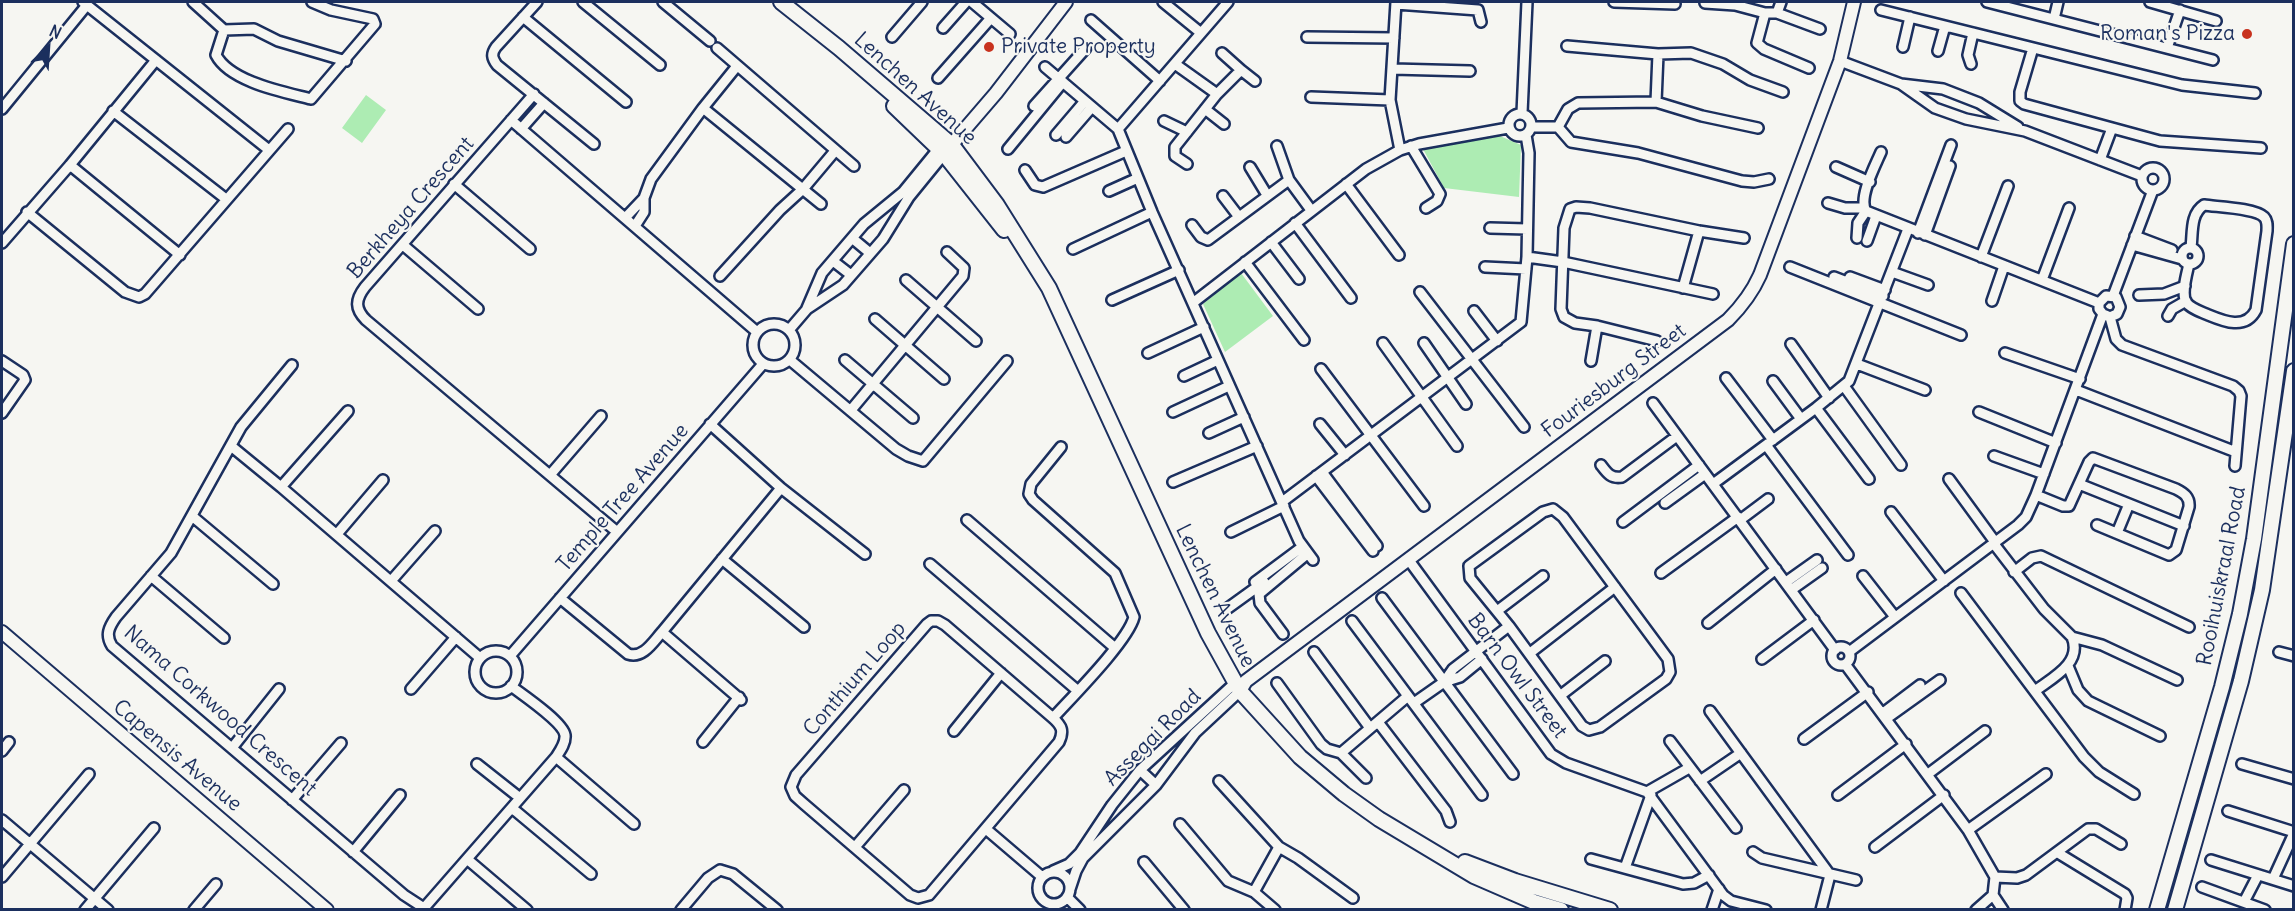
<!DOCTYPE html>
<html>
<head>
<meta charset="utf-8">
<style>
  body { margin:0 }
  #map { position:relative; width:2295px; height:911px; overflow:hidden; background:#f6f6f2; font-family:Delius,sans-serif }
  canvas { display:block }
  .frame { position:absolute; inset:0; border:3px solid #1b2f5e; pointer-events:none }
  .north { position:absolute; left:18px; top:18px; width:60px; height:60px; -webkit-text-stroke:4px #f6f6f2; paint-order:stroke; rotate:25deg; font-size:16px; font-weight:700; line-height:24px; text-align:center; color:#1b2f5e }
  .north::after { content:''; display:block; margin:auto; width:21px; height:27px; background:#1b2f5e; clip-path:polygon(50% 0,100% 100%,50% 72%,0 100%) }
</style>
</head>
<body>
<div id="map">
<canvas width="2295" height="911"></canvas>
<div class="frame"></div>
<div class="north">N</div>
</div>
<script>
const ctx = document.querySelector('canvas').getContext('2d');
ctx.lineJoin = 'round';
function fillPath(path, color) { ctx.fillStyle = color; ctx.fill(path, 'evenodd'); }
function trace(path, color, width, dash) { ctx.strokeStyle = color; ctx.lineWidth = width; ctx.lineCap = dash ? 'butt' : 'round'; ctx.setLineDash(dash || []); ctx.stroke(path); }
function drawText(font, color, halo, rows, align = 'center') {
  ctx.font = font + ' Delius,sans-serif'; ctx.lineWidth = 4.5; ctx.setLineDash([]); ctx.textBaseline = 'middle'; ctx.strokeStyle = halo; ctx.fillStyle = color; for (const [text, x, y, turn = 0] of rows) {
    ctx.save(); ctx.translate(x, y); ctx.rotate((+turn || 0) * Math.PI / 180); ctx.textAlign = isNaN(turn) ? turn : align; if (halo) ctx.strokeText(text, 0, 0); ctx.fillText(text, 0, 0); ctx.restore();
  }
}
fillPath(new Path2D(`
  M366,95L386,110L362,143L342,128Z
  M1500,136L1521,145L1519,197L1444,188L1423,149Z
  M1241,273L1273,316L1225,352L1203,304Z`), '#adecb3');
const minor = new Path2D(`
  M83,2L269,150
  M193,2L224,30L254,29L278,41L346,61
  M537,2L496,47C491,54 492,58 497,65L594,144
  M583,2L660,65
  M663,2L710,41
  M972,2L1010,34
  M1163,2L1201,33
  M1396,2L1390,100L1400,150
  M1614,2L1675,4
  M1781,2L1777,13H1765L1757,43L1764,49L1809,68
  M1987,2L2213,60
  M2150,2L2216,21
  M1705,3L1735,5L1765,13
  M1396,4L1478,10L1481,22
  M1881,10L2182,85L2255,93
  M1777,13L1820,29
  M523,17L626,102
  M2054,19L2058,2
  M1091,20L1160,81
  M943,28L966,2
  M224,30L216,55C230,82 284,92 311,99L375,24L373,19L331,10L312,2
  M892,37L922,2
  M1307,37L1394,38
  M1567,46L1658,54L1691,53L1723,64L1750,80L1783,92
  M1903,47L1910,17
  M717,48L854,166
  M2033,48L2020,92V101L2024,104L2160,141L2261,148
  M2167,48L2180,10
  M1938,51L1945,26
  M1222,53L1241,70
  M1840,61L1901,84L1935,108L1966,119L2025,131L2142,176
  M1175,64L1217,94L1175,147V156L1187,164
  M1971,64L1968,55L1973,33
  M1045,67L1118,129L1152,212L1299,541L1313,560
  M1393,69L1470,71
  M938,78L991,18
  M1901,84L1943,89L1979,103L2018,127
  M534,94L365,287C355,300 355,309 366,320L616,531
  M1217,94L1241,70L1255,81
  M1311,97L1390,100
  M1656,102L1658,54
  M1034,106L1086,48
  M703,108L821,204
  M2,109L87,5
  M1205,109L1224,124
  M113,111L226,199
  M1522,113L1527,2
  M1509 125a11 11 0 1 1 22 0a11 11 0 1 1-22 0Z
  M511,120L757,332
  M1164,121L1187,132
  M1531,127H1558L1568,109L1578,103L1656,102L1702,116L1758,128
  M1558,127L1571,142L1638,153L1742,181L1754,182L1769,179
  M521,129L544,103
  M1118,129L1228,2
  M1056,135L1085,101
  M1066,137L1092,107
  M1277,146L1289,180L1311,210
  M1411,146L1440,194L1437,201L1426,208
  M1008,149L1063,82
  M1881,152C1875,166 1858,198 1866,211L2099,303
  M2100,160L2112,128
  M70,165L180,255
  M1250,167L1267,195
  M1836,167L1870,182
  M2142 179a11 11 0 1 1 22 0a11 11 0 1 1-22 0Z
  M1025,170L1035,185L1043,187L1126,151
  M454,184L530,249
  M1346,184L1399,255
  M1109,191L1138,178
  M1223,196L1239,217
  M1828,203L1845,208H1864
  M27,212L125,292L139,297L145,294L288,129
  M625,218L644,198
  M1295,223L1351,298
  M1192,225L1201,237L1208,240L1289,180
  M635,226L644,212V198L651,179L703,108L737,66
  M1490,228L1527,229
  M1918,233L1951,145
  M1925,235L1950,166
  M2135,236L2172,250
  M852,238L870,253
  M1857,238L1858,223L1866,211
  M1867,241L1876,216
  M1271,242L1299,279
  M2,243L70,165L156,60
  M403,245L478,309
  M2132,245L2182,259
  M2182 256a8 8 0 1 1 16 0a8 8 0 1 1-16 0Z
  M1073,249L1152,212
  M1527,257L1563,262L1713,294
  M1981,257L2008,186
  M833,261L851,275
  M1245,262L1304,340
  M2189,264C2187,273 2181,293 2186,302C2190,308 2199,311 2206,314C2223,321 2245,331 2256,310L2267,231C2267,226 2268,221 2264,217C2255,208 2217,207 2204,205C2190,214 2193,233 2191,247
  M1485,267L1526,269
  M1790,267L1961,335
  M1892,272L1928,285
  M720,276L780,210L803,189L835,151
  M1834,277L1883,296
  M1850,277L1885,290
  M906,280L976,341
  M2042,280L2069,208
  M1683,288L1699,231
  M1420,292L1524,427
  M2139,295L2164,294L2185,286
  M2113,296L2153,190
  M1112,300L1179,270
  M1992,301L2004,266
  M1194,302L1366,169L1400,150L1419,144L1508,128
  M807,308L822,273L864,224L903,192L939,148
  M1474,311L1497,341
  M2168,316L2172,309L2186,301
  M2110,317L2116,339L2122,345L2233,386L2239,391L2241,396L2235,466
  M875,319L944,379
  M753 345a21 21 0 1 1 42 0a21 21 0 1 1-42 0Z
  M789,330L807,309L843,285L883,239L909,197L944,154
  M1657,341L1597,326L1575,323L1564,317L1561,309L1564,228L1570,209L1576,207L1590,208L1699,231L1744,238
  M1383,343L1457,446
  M1424,343L1466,404
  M1791,344L1829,398
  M1148,353L1204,327
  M2005,353L2080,379
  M790,360L896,449L908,456L923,461L1007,361
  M845,360L913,418
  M2,361L23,375L25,380L2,413
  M1591,361L1597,326
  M1857,364L1925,390
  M292,365L241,427L171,553L116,617C109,627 105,635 112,646L404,895L424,908
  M1321,369L1424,506
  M1184,376L1218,360
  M1726,378L1773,440
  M1773,381L1801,419
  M1844,386L1901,465
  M2076,390L2236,452
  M1653,403L1835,650
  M1816,408L1869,479
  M851,410L963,276L964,268L947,252
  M1173,412L1229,386
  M1979,412L2056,443
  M710,424L781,488L865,554
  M1320,424L1345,455
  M1209,433L1244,417
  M1766,445L1848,555
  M231,446L281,487L480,658
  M1994,456L2044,474
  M1601,465C1607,473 1611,479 1622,477L1677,436
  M1322,472L1377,546
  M550,475L601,416
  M1316,476L1373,551
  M1949,479L1995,542
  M1173,482L1257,446
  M1713,484L1816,408L1849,381L1908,229
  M2079,484L2184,526
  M281,487L348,411
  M2036,495L2063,506H2069L2089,462L2093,458L2176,489C2184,493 2190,497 2189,507L2176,550L2169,555L2097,525
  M1282,502L1521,322L1527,257L1529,153L1526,135
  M1665,503L1705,474
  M1891,512L1944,581
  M192,516L273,584
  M967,520L1115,648
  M1740,520L1768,499
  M1623,522L1699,465
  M1231,532L1284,506
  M2117,533L2129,504
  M337,534L383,480
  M1994,544L2044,609L2072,637C2083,663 2052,678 2035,691
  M722,559L804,627
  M1408,559L1551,754L1566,763L1647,792L1723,895L1731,901L1766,910
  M930,564L1078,691
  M2014,572L2032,558L2041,556L2189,627
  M1661,573L1738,517
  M151,576L224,638
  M1863,576L1895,617
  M391,581L435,531
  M1255,582L1302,547
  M1786,582L1817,560
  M1791,590L1822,568
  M1961,593L2084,757L2099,772L2134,794
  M560,598L628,654C643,659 653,642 662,632L781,488
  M1382,598L1513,774
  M1228,608L1264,582
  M1497,611L1543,576
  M931,621H938L945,625L1053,718C1062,726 1064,731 1059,742L929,895L918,898L910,895L804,804L795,796L791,787L796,775L927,624Z
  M1352,621L1482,795
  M1708,623L1776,569
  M662,632L741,700
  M1283,634L1260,603L1259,594L1307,554
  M2072,637L2102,645L2177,680
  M1832 656a9 9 0 1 1 18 0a9 9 0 1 1-18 0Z
  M475 672a21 21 0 1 1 42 0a21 21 0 1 1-42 0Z
  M1314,652L1370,728
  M1849,652L2018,525L2026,517L2036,495L2103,314L2099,309V303L2106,296L2116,297L2120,307L2117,314L2110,317L2103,314
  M2279,652L2294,656
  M1530,653L1615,587
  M510,656L763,364
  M1762,659L1814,620
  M1845,664L1968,830L1995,877L1993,895L2003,910
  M2068,666L2078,690L2088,701L2160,736
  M1444,682L1460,677L1482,659
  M1277,683L1321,744L1327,749L1341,753L1408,696
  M411,689L456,637
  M1561,695L1605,661
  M1414,703L1444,682L1453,669L1509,626L1582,726L1589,730L1600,727L1666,679L1670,672L1668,659L1563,517L1553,509L1543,512L1469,566L1470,578L1509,626
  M1710,711L1830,875L1821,910
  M1883,713L1920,685
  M1053,718C1072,697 1128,641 1134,617L1115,573L1033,500L1029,494L1031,484L1061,447
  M1887,718L1940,680
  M1378,722L1446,811L1450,822
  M954,731L1001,673
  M1804,739L1868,692
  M1670,741L1736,828
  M703,742L739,697
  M232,748L279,689
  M2,751L9,742
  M1341,753L1366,778
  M556,757L634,824
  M477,764L520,798
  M2242,764L2294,779
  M1140,770L1156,785
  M1928,774L1985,731
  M1219,781L1279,847
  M1700,781L1741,753
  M1647,792L1689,768
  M1838,795L1906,744
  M292,800L341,743
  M512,808L591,874
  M2228,811L2294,832
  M2,820L108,910
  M1180,824L1228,881L1254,892L1275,910
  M986,829L1041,876
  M1968,830L2046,774
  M855,847L904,790
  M1875,847L1944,795
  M353,852L400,795
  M1753,852L1762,858L1856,880
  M2058,853L2125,894L2127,898L2125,910
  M467,859L527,910
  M1591,859L1683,884L1694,883L1709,875
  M2211,860L2294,886
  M1144,862L1184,910
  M1625,868L1651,795
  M1053,871L1069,864L1080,853L1112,805L1140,770L1235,683
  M1038 888a16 16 0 1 1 32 0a16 16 0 1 1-32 0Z
  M2,877L89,774
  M1995,877L2017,878L2026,875L2088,829H2096L2121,844
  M2273,879L2294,833
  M2202,887L2265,910
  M1070,889L1076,871L1083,858L1156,785L1195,733L1240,691
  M1254,892L1279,847L1298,858L1353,898
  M1067,897L1080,910
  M2244,902L2258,875
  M424,908L556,757C560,751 566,743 565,735C563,722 523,695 511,686
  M85,910L154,828
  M194,910L216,884
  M681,910L708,878L720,870L733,874L777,910
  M1712,910L1719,889
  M1976,910L1993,895`);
const tertiary = new Path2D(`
  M947,150L996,93L1066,2
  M2,632L327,910
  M1240,691L1246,681L1728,320C1742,306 1752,293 1760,275L1840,61L1854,2`);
const secondary = new Path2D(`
  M781,2L839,48L952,145L997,205L1049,288L1208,633L1240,691L1300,757L1344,794L1379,819L1474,876L1534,902L1561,910
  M894,106L944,154L1004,230
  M1465,862L1515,881L1610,910
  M2157,910L2222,687L2240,614L2254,539L2294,244
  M2175,910L2241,681L2262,590L2294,371`);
trace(minor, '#1b2f5e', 14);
trace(tertiary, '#1b2f5e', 16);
trace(secondary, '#1b2f5e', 18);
trace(minor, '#f6f6f2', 9);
trace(tertiary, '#f6f6f2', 12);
trace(secondary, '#f6f6f2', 14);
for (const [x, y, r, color] of [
  [2247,34,6,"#c8321e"],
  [989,47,6,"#c8321e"]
]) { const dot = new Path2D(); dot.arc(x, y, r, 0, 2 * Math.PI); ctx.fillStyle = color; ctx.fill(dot); trace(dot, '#f6f6f2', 2); }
drawText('21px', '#1b2f5e', '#f6f6f2', [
  ["Roman's Pizza",2235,34],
  ["Private Property",1001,47,"left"]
], 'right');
drawText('21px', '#1b2f5e', '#f6f6f2', [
  ["Lenchen Avenue",915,89,42],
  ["Berkheya Crescent",411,208,-49],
  ["Fouriesburg Street",1614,381,-37],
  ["Temple Tree Avenue",623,498,-49],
  ["Rooihuiskraal Road",2222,576,-79],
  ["Lenchen Avenue",1215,596,64],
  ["Barn Owl Street",1517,676,53],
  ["Conthium Loop",855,679,-49],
  ["Nama Corkwood Crescent",220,711,41],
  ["Assegai Road",1153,738,-45],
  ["Capensis Avenue",177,756,40]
]);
</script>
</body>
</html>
